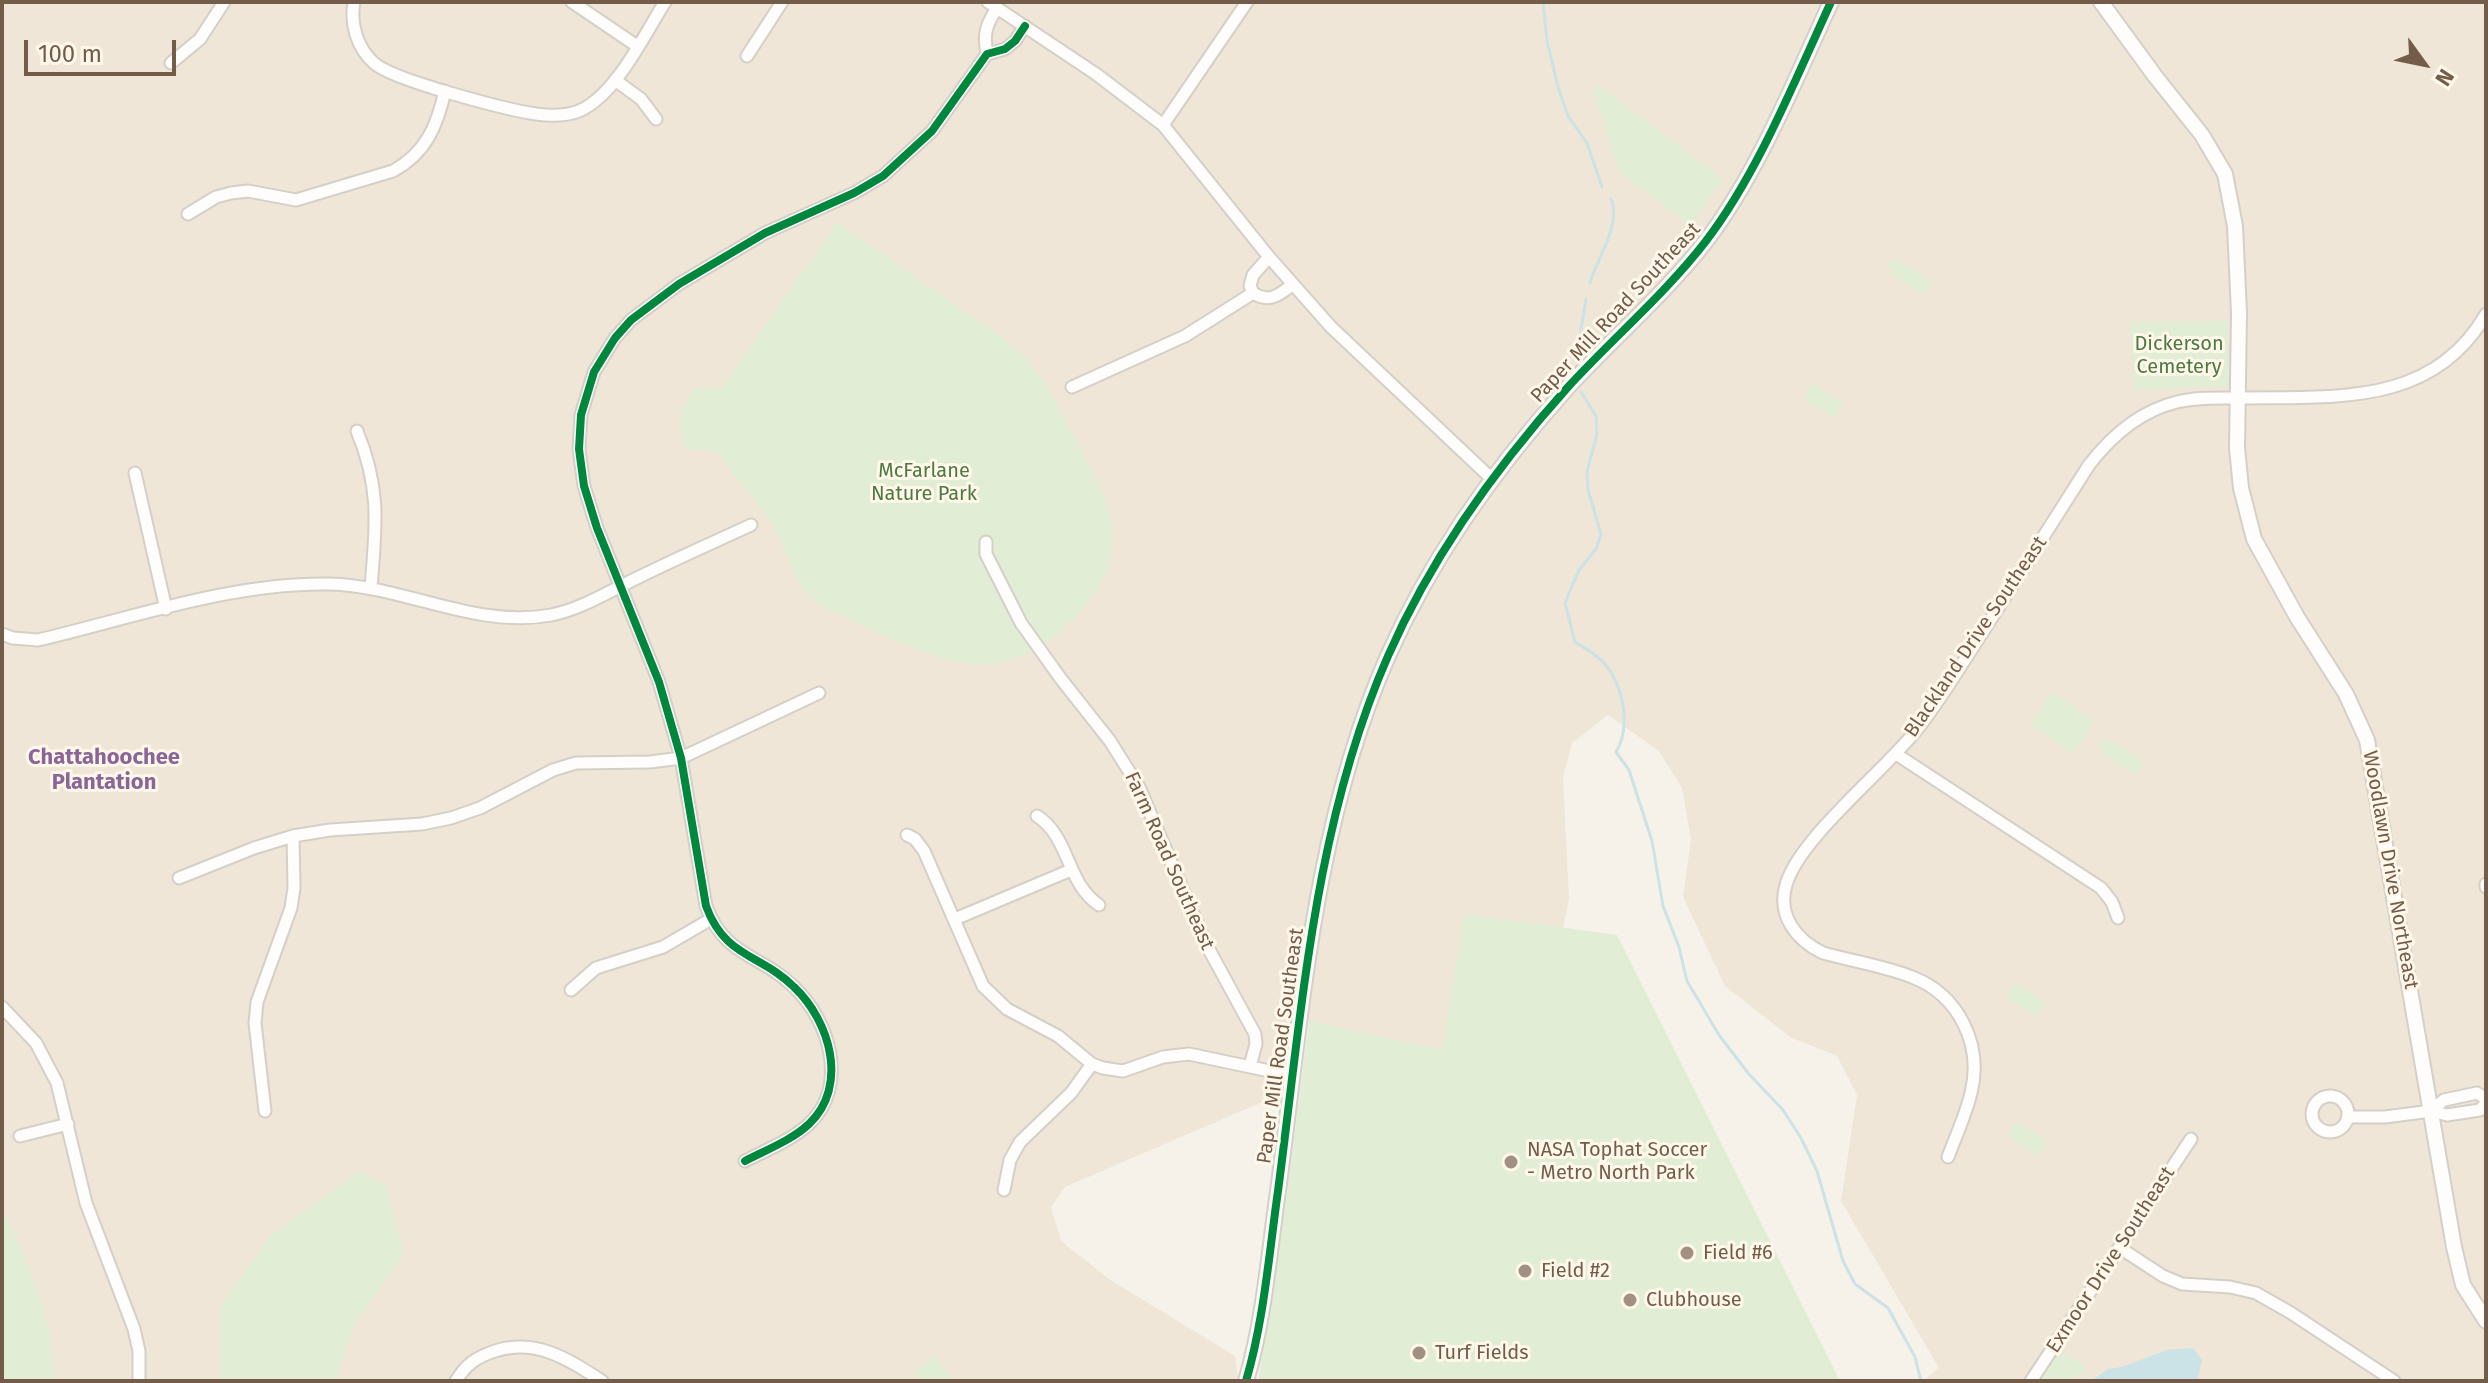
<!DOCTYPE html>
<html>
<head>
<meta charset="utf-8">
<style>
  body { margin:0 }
  #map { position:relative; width:2488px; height:1383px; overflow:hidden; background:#f6f2ea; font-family:"Fira Sans",sans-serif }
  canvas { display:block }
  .frame { position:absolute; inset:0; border:4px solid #745c4a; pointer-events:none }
  .north { position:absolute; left:2384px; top:24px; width:80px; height:80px; -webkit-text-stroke:6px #fff8ea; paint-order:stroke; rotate:123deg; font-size:22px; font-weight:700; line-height:32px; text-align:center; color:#745c4a }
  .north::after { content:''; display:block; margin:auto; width:28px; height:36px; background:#745c4a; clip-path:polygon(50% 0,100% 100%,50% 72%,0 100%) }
  .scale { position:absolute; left:24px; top:40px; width:152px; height:36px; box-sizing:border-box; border:4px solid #745c4a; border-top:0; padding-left:10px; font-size:24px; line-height:28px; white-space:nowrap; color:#745c4a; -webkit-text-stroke:6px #fff8ea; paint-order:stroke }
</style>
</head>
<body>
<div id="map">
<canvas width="2488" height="1383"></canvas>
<div class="frame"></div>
<div class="north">N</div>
<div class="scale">100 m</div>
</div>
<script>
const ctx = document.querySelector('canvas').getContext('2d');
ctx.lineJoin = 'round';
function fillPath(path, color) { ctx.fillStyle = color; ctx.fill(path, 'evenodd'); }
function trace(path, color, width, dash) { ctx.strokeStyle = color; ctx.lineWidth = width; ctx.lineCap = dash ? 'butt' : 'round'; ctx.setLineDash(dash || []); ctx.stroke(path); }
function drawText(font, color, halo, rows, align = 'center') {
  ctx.font = font + ' "Fira Sans",sans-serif'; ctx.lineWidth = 6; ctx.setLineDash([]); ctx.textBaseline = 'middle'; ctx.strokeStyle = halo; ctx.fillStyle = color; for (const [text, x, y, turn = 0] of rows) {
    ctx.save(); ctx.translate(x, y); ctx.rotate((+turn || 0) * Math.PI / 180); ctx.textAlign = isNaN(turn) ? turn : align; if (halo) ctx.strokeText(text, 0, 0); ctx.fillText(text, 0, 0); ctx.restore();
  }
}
fillPath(new Path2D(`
  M2,2H2486V1381H1923L1939,1368L1841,1201L1857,1095L1837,1056L1790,1037L1725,986L1683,897L1691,839L1682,788L1659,751L1608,715L1572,743L1563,778L1569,899L1563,928L1464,915L1442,1050L1288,1018L1274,1097L1065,1187L1051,1207L1061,1241L1109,1279L1235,1356L1238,1378L1248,1381H2Z`), '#efe6d7');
fillPath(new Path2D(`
  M1598,84L1724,179L1690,226L1620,173L1593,90Z
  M837,222C880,252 923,282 966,312C985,325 1008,339 1024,356C1044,377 1058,406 1072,432C1116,512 1140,560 1062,630C1039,651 1008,666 975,664C927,661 862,624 818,604L802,590L774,526L717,452L686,449C677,422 678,411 695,387L722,388Z
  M1893,259L1897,262L1899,260L1929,279L1928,282L1932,285L1927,293L1923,290L1920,293L1890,274L1892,270L1888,267Z
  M2227,321L2229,386L2135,390L2129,322Z
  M1812,384L1843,403L1834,417L1803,399Z
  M2052,692L2095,721L2073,754L2031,725Z
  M2103,739L2108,742L2110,739L2141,759L2140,762L2144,765L2139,773L2134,770L2132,773L2101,753L2103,750L2098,746Z
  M1464,914L1617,935L1840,1381H1258L1287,1192L1309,1021L1442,1050Z
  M2016,982L2046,1003L2036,1017L2006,997Z
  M2017,1121L2047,1141L2037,1156L2007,1135Z
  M359,1171L386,1185L404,1254L354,1325L335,1381H220V1306L270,1236Z
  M8,1217C30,1270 55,1323 54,1381H2V1219Z
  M2058,1349L2084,1365L2085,1370L2071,1381H2036Z
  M935,1356L953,1381H921L914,1371Z`), '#e1edd5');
fillPath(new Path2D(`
  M2193,1348L2202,1360L2197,1381H2091L2108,1369L2122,1367L2167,1350Z`), '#cbe2e6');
trace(new Path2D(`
  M1543,2L1547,41L1558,87L1568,116L1587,143L1602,187
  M1590,283C1597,257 1622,225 1611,199
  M1581,356V329L1586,299
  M1581,392L1596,416L1597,434L1587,472L1588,490L1601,534L1596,549L1579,570L1565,603L1575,642C1584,648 1598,655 1605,664C1624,687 1631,727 1616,752L1629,770L1652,841L1663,906L1679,947L1687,981L1719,1035L1748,1073L1783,1110L1801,1138L1817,1171L1843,1261L1855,1284L1888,1308L1915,1357L1921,1381`), '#cbe2e6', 3);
const minor = new Path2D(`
  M354,2C350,24 357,48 374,63C392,80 508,110 536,114C550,116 566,116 579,111C616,95 644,35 665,2
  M572,2L637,46
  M988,2L1096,74L1163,125L1269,257L1331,327L1493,480
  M987,54C983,34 986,25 997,8
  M747,56L782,2
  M171,63L200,39L224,2
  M615,80L641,99L656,119
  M1163,125L1247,2
  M188,214L216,197L231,193L248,191L296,200L393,171C426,153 437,126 445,91
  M1253,293C1269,303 1278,296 1292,285
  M1253,293L1250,286L1253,275L1269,257
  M1072,387L1185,336L1253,293
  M357,431C381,489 376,526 371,587
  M135,473L166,609
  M986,542V554L1021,623L1061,679L1110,741L1139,787L1206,944L1255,1034L1256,1044L1250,1066
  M2,634L13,638L38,640C132,618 233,582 330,584C405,586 476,629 551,615C581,609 608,592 635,579C673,560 712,543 751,525
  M1896,754L2101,888L2112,902L2118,918
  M1037,816C1070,837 1066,883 1099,905
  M907,835L915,839L924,851L983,986L1007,1009L1058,1036L1092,1064L1103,1068L1123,1071L1163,1057L1189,1054L1293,1076
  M179,878L254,848L293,836L330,830L422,824L451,818L480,808L553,770L576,763L650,762L681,758L819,693
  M2486,884V887
  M955,919L1071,870
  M571,990L596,968L663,947L711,919
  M2,1007L36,1043L57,1083L86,1203L134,1329L139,1351V1381
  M2312 1114a18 18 0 1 1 36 0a18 18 0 1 1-36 0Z
  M265,1111L255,1023L257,1002L291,908L294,888L293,836
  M2431,1111L2444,1100L2477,1093L2486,1099
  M2348,1117H2385L2431,1111L2447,1115L2480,1110L2486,1103
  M20,1136L68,1124
  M1948,1157C1956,1136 1966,1114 1971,1093C1983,1045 1959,995 1912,977C1884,966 1852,961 1823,953C1796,940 1777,915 1786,885C1799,838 1887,769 1919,727C1943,696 1963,662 1984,630C2019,575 2054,520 2089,465C2112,435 2140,411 2177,402C2197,397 2219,398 2239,398C2332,396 2432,408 2486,314
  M745,1161C766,1150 792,1140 809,1124C849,1086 830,1021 794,987C761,954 725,958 706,906L681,758L659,682L597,528L584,486L579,449L581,415L594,372L615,338L631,320L679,284L765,233L854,193L883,176L932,131L987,54L1005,49L1015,41L1025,26
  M1004,1190L1010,1160L1020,1142L1071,1093L1092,1064
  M2120,1248L2163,1276L2182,1284L2230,1287L2256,1293L2291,1313L2394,1381
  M456,1381C466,1364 477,1357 495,1351C536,1338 568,1359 602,1381
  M2031,1381L2191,1139`);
const tertiary = new Path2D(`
  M2101,2L2155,76L2202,135L2225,174L2235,226L2239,313L2237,448L2241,488L2254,539L2297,617L2346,694L2367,740L2454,1247L2463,1285L2486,1321
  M1246,1381C1264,1320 1269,1254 1278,1191C1302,1011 1314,824 1388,656C1431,558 1497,466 1568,387C1613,338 1665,294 1706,241C1758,173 1795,80 1831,2`);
trace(minor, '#d4cfc7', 15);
trace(tertiary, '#d4cfc7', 18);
trace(minor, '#fefdfc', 11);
trace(tertiary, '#fefdfc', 14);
trace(new Path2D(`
  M745,1161C766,1150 792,1140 809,1124C849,1086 830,1021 794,987C761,954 725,958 706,906L681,758L659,682L597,528L584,486L579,449L581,415L594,372L615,338L631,320L679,284L765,233L854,193L883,176L932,131L987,54L1005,49L1015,41L1025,26
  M1246,1381C1264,1320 1269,1254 1278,1191C1302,1011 1314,824 1388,656C1431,558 1497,466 1568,387C1613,338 1665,294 1706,241C1758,173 1795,80 1831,2`), '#00873e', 8);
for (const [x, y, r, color] of [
  [1511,1162,8,"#a29082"],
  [1687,1253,8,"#a29082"],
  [1525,1271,8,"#a29082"],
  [1630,1300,8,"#a29082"],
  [1419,1353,8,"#a29082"]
]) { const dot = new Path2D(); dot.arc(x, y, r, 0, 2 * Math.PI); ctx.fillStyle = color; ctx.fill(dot); trace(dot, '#fff8ea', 3); }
drawText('20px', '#745c4a', '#fff8ea', [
  ["Paper Mill Road Southeast",1616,313,-47],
  ["Blackland Drive Southeast",1976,637,-56],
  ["Farm Road Southeast",1169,861,66],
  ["Woodlawn Drive Northeast",2390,870,80],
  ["Paper Mill Road Southeast",1281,1046,-82],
  ["Exmoor Drive Southeast",2111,1260,-57]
]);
drawText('20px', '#4e7942', '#fff8ea', [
  ["Dickerson",2179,344],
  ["Cemetery",2179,367],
  ["McFarlane",924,471],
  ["Nature Park",924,494]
]);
drawText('20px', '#745c4a', '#fff8ea', [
  ["NASA Tophat Soccer",1527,1150],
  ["- Metro North Park",1527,1173],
  ["Field #6",1703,1253],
  ["Field #2",1541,1271],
  ["Clubhouse",1646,1300],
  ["Turf Fields",1435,1353]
], 'left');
drawText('bold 22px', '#8a6597', '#fff8ea', [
  ["Chattahoochee",104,758],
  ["Plantation",104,783]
]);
</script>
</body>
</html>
